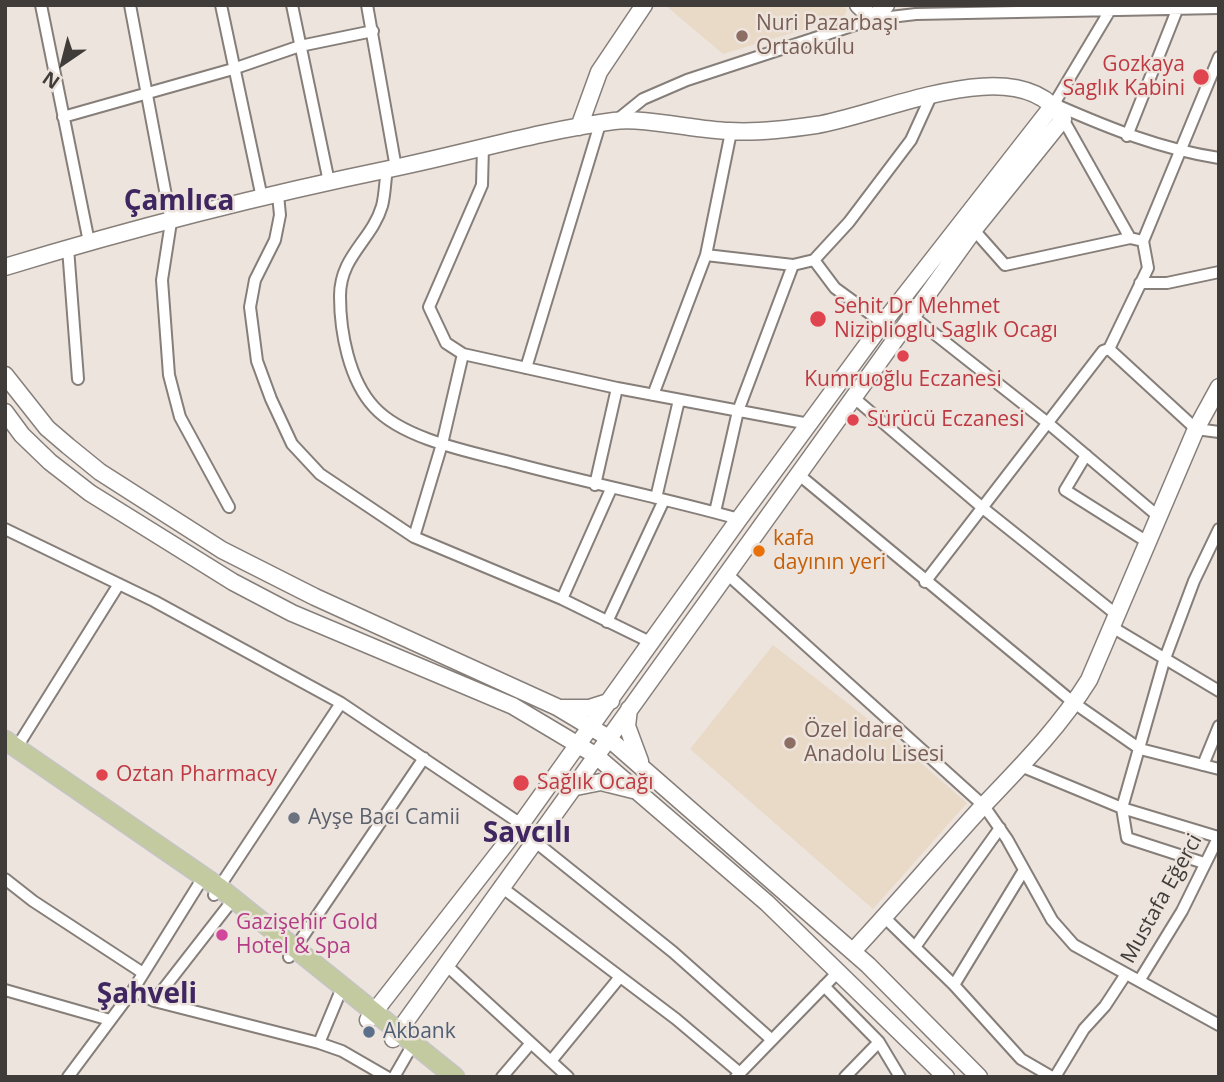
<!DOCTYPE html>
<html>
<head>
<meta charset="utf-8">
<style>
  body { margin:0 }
  #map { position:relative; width:1224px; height:1082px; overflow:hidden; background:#ede4de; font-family:"Open Sans",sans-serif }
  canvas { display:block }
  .frame { position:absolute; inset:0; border:7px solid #3f3c39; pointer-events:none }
  .north { position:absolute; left:28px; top:28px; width:70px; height:70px; -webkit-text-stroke:5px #ede4de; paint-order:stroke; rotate:215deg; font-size:19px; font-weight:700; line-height:28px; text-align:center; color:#3f3c39 }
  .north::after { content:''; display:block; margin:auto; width:24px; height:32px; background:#3f3c39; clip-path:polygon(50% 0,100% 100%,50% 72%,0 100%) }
</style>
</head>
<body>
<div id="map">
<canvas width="1224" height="1082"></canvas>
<div class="frame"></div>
<div class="north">N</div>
</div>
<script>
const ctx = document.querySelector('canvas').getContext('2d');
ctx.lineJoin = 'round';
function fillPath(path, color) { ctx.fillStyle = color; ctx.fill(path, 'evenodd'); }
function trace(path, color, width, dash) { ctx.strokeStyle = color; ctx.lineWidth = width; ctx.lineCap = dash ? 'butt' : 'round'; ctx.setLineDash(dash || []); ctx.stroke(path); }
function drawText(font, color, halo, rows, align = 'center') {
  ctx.font = font + ' "Open Sans",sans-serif'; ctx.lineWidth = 5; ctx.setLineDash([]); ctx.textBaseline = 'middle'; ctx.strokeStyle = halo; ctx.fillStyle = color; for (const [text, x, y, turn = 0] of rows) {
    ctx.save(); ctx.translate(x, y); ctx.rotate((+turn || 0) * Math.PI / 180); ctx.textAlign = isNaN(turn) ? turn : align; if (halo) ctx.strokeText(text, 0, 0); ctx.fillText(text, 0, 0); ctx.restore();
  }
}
fillPath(new Path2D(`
  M665,5H842L847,10L844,17L723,54Z
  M773,645L891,737L967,803L873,909L690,749Z`), '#e9dac7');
const street = new Path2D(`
  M41,5L89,242
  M130,5L171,222L162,280L169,375L180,417L229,507
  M221,5L262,198
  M292,5L329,182
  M367,5L396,168
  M1112,7L1054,104C1109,128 1160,149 1219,158
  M63,117L233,69L300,46L373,31
  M1063,119L1130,238
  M617,120L643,99L687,80L873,19L916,14L1219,8
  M1127,136L1177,10
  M483,146L482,185L429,307L446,343L463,354L617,388L809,424
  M387,169C385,181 385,195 382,206C372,240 340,256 340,296C340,332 349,380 374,407C402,438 466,451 506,461C583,482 661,497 739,519
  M278,195L280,215L275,240L255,280L250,307L257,361L271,399L292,444L320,474L414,537L562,599L652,643
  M974,230L1005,265L1130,238L1143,241
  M68,248L78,379
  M706,255L793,265
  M814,260L835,288L883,323
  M1140,283H1167L1219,272
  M912,316L1049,424L1159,517
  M1109,349L1196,429L1219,432
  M526,368L600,124
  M653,395L706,255L731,132
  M853,397L984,509L1117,615
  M1086,455L1065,490L1149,543
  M798,474L1074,703L1140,749L1219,769
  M595,485L617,388
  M656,498L679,400
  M715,512L738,411L793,265L814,260L849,222L911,140L932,94
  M5,529L154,601L341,703L521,824
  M414,537L442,444L463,354
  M726,573L984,806L1007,839L1052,920L1074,945L1219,1025
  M925,582L1103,351L1109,349L1148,268L1143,241L1219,57
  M562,599L611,489
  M607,622L664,500
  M1112,627L1219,691
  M17,747L119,584
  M1203,765L1219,726
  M1023,767L1122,808L1218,837
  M533,840L673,952L772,1040
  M1204,863L1127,838L1122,808L1164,661L1194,581L1219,529
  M5,879L33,901L143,973
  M500,886L676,1019L740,1073
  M214,895L341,703
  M884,917L954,985L1021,1059L1052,1077
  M915,947L1000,828
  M289,957L424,758
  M445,964L568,1077
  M1139,981L1182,911L1219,836
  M954,985L1024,870
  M824,986L879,1042L900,1077
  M5,990L110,1020
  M133,990L154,1001L319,1043L342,1051L387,1077
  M154,1001L228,906
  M319,1043L339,995
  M551,1061L620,977
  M68,1077L133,990L199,884
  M394,1077L409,1051
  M502,1077L531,1043
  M736,1077L839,971
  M845,1077L879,1042
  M1055,1077L1084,1029L1105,1006L1126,974`);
const secondary = new Path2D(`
  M858,5L873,19L886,5
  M579,127L599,72L644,5
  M5,267C133,228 263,195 394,168C467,153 539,131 614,121C643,117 696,130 729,131C757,133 789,129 816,125C881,115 1020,47 1063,119L976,227L393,1039
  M5,375L47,428L68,446L100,472L222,550L315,597L557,707L607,737L868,965L979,1077
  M5,412L22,435L50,462L90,493L233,582L292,613L513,706L595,755L767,903L946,1077
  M559,708H589L611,701
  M629,709L627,726L640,761
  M571,788L601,782L633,790
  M853,951C897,904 938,855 982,807C1021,766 1059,728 1089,680L1196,429L1219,387
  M368,1020L521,824L739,519L883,323L1054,104`);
const primary = new Path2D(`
  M5,740L220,888L455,1077`);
trace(street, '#867e79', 14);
trace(secondary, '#867e79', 19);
trace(primary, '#c5c4c4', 21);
trace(street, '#fff', 10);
trace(secondary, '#fff', 16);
trace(primary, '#c3caa0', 18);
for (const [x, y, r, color] of [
  [742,36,7,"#8d6e63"],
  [1201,77,9,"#e0444e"],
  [818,319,9,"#e0444e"],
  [903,356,7,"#e0444e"],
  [853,420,7,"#e0444e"],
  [759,551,7,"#e8710a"],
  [790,743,7,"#8d6e63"],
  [102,775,7,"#e0444e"],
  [521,783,9,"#e0444e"],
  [294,818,7,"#6b7280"],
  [222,935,7,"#d1479c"],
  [369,1032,7,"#5c6f8a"]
]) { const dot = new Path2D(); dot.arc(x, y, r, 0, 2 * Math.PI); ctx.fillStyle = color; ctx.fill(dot); trace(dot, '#ede4de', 2.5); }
drawText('21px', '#785e54', '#ede4de', [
  ["Nuri Pazarbaşı",756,24],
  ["Ortaokulu",756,48],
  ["Özel İdare",804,731],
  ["Anadolu Lisesi",804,755]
], 'left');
drawText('21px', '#be3a42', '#ede4de', [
  ["Gozkaya",1185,65,"right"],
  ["Saglık Kabini",1185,89,"right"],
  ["Sehit Dr Mehmet",834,307],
  ["Niziplioglu Saglık Ocagı",834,331],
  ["Kumruoğlu Eczanesi",903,380,"center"],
  ["Sürücü Eczanesi",867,420],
  ["Oztan Pharmacy",116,775],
  ["Sağlık Ocağı",537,783]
], 'left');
drawText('21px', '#c56008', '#ede4de', [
  ["kafa",773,539],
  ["dayının yeri",773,563]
], 'left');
drawText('21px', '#5b616d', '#ede4de', [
  ["Ayşe Bacı Camii",308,818]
], 'left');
drawText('21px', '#3f3c39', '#ede4de', [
  ["Mustafa Eğerci",1162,899,-61]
]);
drawText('21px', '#b23c85', '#ede4de', [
  ["Gazişehir Gold",236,923],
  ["Hotel & Spa",236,947]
], 'left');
drawText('21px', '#4e5e75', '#ede4de', [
  ["Akbank",383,1032]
], 'left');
drawText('bold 28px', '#3f2660', '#ede4de', [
  ["Çamlıca",179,202],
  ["Savcılı",527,834],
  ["Şahveli",147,995]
]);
</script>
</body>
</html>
